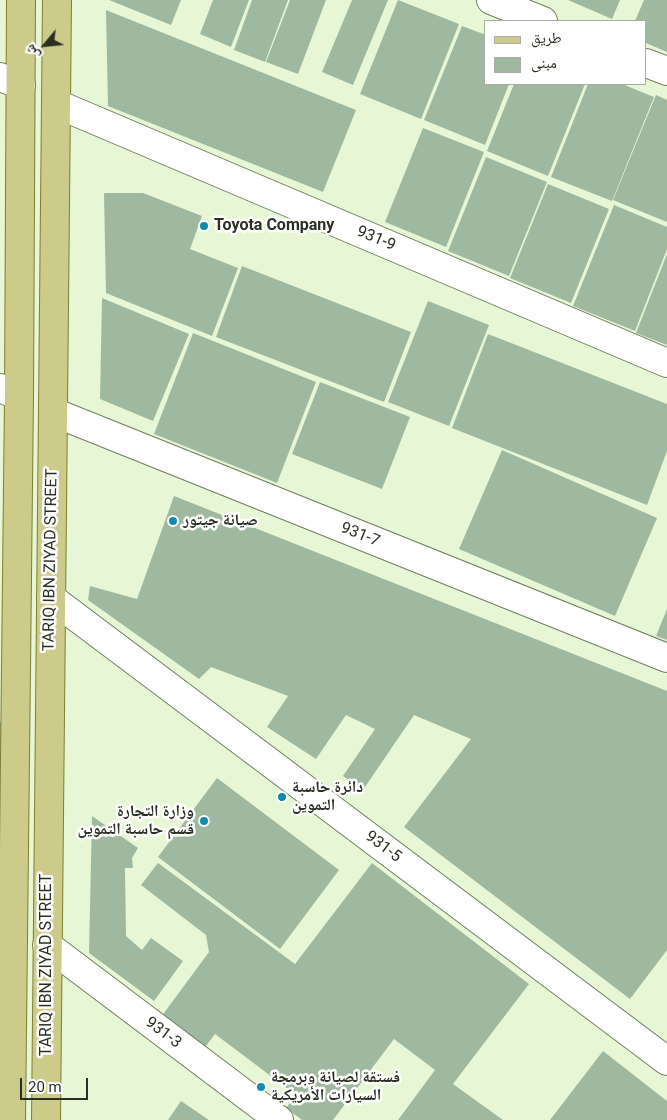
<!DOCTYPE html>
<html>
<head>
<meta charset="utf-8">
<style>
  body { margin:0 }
  #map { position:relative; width:667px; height:1120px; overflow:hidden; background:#e7f7d5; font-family:Roboto,"Noto Naskh Arabic",sans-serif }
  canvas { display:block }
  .legend { position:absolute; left:484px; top:20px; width:162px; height:65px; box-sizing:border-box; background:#fff; border:1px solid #a9aca7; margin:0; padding:6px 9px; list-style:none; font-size:15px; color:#292f22 }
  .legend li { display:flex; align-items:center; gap:10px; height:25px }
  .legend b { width:25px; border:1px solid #a9aca7 }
  .north { position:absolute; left:20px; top:20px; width:50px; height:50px; -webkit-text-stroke:4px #fff; paint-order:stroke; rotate:242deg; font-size:14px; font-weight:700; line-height:20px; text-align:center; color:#292f22 }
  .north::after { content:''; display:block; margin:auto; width:18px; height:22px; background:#292f22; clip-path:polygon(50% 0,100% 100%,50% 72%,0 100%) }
  .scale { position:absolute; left:20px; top:1078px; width:68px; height:22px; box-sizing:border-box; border:2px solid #292f22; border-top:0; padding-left:6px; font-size:15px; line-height:18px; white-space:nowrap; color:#292f22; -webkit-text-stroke:4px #fff; paint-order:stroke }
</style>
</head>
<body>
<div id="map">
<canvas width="667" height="1120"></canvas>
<ul class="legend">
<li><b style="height:6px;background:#cdcb89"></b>طريق</li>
<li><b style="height:14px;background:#9eb99f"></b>مبنى</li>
</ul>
<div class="north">ش</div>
<div class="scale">20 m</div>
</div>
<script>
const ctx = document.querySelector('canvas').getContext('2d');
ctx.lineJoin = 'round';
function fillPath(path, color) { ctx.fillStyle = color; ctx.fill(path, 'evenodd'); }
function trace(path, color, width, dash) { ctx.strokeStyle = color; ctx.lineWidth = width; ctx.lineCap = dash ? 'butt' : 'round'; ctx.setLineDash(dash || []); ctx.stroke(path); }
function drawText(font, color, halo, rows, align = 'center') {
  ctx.font = font + ' Roboto,"Noto Naskh Arabic",sans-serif'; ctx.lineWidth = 5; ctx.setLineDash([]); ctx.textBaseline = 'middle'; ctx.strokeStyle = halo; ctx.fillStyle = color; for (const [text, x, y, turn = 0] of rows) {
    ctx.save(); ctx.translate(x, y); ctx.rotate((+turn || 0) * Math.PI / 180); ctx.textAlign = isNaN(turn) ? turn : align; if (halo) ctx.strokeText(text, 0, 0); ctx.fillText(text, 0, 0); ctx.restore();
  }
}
fillPath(new Path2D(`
  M109,0H181L171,25Z
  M213,0H249L231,47L200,34Z
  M252,0H288L265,62L234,50Z
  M290,0H326L298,74L266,62Z
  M352,0H388L353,85L322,72Z
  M398,0L459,24L421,119L360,94Z
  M568,0H620L612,19Z
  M644,0H667V52L646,43V21H635Z
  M106,10L356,110L323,192L108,106Z
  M462,26L486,35V84H509L485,145L424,120Z
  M514,84H585L548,176L487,151Z
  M588,84H622L654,97L612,201L551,177Z
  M656,95L667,100V222L613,200Z
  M423,128L484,152L446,247L385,222Z
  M486,157L547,182L509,276L448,251Z
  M548,184L609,209L571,303L510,278Z
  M104,193H143L202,216L190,249L238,268L212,336L106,293Z
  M614,205L667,227V249L635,331L573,306Z
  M667,254V345L636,333Z
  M242,266L411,332L384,402L216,337Z
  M102,298L189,334L153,421L100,399Z
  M428,301L489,325L449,426L388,402Z
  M193,333L316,382L277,483L154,434Z
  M488,334L667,404V451L647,505L452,428Z
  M320,382L410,417L382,489L292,454Z
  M502,450L657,518L615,616L459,549Z
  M174,496L667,691V950L630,999L404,827L471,739L414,715L363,790L343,776L375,729L346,715L316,759L267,727L288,696L211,667L199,679L88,600L90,586L137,599Z
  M667,609V640L656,636Z
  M2,721L7,850L0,852V722Z
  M217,778L339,870L280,949L158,857Z
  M92,816L138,848L132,858L133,868H125L126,936L142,950L151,938L183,961L154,1001L89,953Z
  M158,863L295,964L372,863L529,984L453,1084L503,1120H398L435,1070L394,1039L333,1120H302L286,1108L296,1095L215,1034L203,1050L161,1017L209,952L206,935L141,885Z
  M603,1051L667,1101V1120H550Z
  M181,1101L209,1120H168Z`), '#9eb99f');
const minor = new Path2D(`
  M491,0L543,21
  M646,63L667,71
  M0,77L21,85
  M57,104L667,363
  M0,388L19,396
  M53,412L667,658
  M51,598L667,1061
  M47,945L279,1120`);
const major = new Path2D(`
  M11,1120L19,396L21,0
  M46,1120L57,0`);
trace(minor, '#707e60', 30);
trace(major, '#7e7e32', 30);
trace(minor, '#fff', 28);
trace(major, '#cdcb89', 28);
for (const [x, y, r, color] of [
  [204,226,5,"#118bad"],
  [173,521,5,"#118bad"],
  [282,797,5,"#118bad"],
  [204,821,5,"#118bad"],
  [261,1087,5,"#118bad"]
]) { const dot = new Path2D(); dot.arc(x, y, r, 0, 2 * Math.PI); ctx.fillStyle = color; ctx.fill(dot); trace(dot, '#fff', 2); }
drawText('bold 16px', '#292f22', '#fff', [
  ["Toyota Company",214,226],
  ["صيانة جيتور",183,521],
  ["دائرة حاسبة",292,788],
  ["التموين",292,806],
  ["وزارة التجارة",194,812,"right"],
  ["قسم حاسبة التموين",194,830,"right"],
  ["فستقة لصيانة وبرمجة",271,1078],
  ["السيارات الأمريكية",271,1096]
], 'left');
drawText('16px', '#292f22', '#fff', [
  ["931-9",376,239,23],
  ["931-7",360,535,22],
  ["TARIQ IBN ZIYAD STREET",51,560,-89],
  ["931-5",383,847,37],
  ["TARIQ IBN ZIYAD STREET",47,965,-90],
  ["931-3",163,1033,37]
]);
</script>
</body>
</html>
